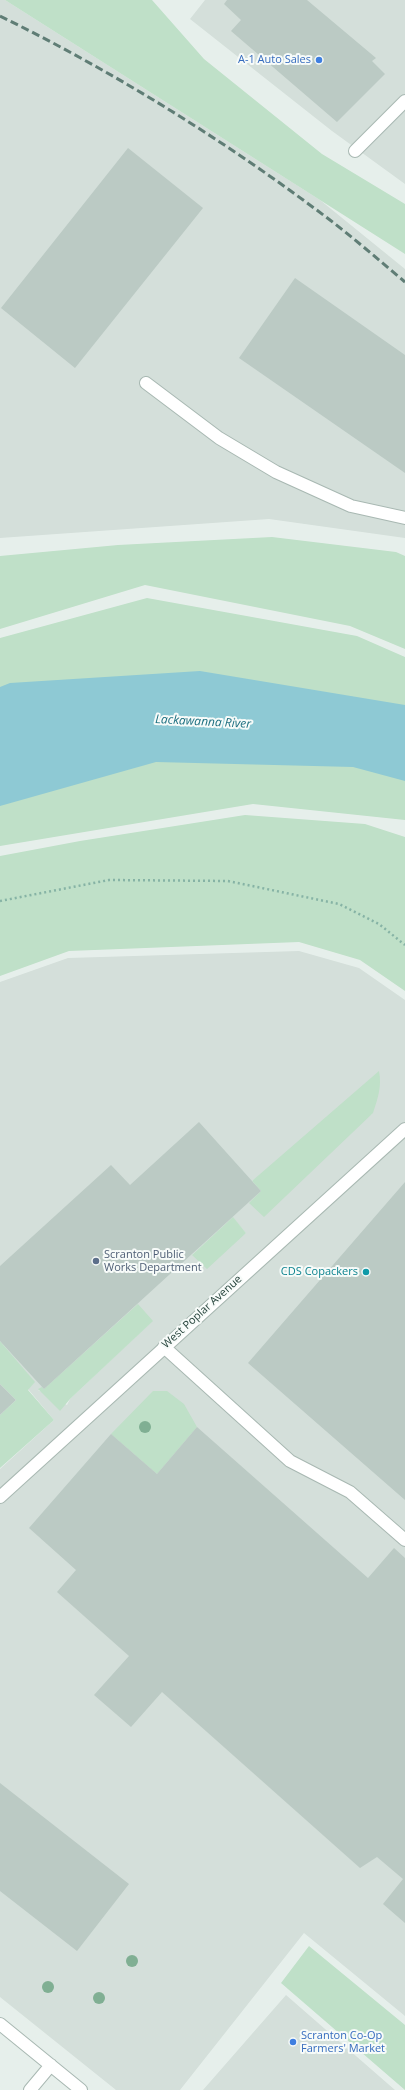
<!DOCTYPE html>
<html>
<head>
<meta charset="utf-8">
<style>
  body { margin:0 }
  canvas { display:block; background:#e6efeb }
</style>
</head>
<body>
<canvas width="405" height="2090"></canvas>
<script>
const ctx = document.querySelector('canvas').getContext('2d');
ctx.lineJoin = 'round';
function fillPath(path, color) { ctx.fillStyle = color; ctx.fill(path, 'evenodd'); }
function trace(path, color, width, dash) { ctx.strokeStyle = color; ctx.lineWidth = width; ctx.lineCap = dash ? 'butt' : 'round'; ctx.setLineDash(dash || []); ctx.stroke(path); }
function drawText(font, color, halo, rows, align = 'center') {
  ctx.font = font + ' "Open Sans",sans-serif'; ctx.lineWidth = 4; ctx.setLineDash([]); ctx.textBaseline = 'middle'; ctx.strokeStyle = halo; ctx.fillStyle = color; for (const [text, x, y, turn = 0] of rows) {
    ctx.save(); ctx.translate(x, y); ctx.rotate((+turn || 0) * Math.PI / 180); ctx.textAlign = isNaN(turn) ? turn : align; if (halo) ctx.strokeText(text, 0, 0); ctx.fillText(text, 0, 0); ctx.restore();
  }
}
fillPath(new Path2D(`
  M0,0H5L320,200L405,269V538L269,519L0,538Z
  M205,0H405V184L332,131L190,19Z
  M299,951L359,968L405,1000V2016L304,1933L180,2090H116L0,1997V1469L54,1420L28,1389L34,1382L0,1341V982L68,958ZM373,1113L261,1191L252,1181ZM233,1218L246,1233L192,1255ZM152,1321L70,1399L67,1405L38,1390L44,1389Z
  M286,1995L395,2090H203Z`), '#d4dfda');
fillPath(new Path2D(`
  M5,0H152L204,59L322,154L405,204V254Z
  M272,537L396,552L405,556V649L350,626L145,585L0,629V556L118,545Z
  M147,598L357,636L405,657V820L253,804L0,846V638Z
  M245,815L365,824L405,837V991L360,960L299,942L69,951L0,976V856L80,841Z
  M379,1071C382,1086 378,1098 373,1113L264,1217L249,1203L261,1191L252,1181Z
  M233,1217L246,1233L207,1269L192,1255Z
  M138,1304L153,1321L70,1399L60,1411L38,1389L42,1387L44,1389Z
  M0,1341L35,1382L28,1390L54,1420L0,1468V1415L16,1400L0,1384Z
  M153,1391H167L184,1404L197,1427L157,1474L111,1434Z
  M309,1946L405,2025V2090L281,1983Z`), '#bfe0c8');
fillPath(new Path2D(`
  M200,671L405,705V781L353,767L156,762L0,806V687L10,683Z`), '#8ec9d4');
fillPath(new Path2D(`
  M227,0H307L376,58L372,61L385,74L337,122L231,31L241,20L224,4Z
  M128,148L203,208L75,368L1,308Z
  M295,278L405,355V473L239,358Z
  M199,1122L261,1191L44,1389L0,1341V1266L111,1165L130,1185Z
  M405,1182V1500L248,1363Z
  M0,1384L16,1400L0,1415Z
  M197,1427L368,1578L394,1548L405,1558V1923L383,1904L403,1879L377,1857L360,1868L162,1692L131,1727L94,1695L129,1656L57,1592L76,1570L29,1528L111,1434L157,1474Z
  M0,1783L129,1884L77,1951L0,1891Z`), '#bbcac4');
const service = new Path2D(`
  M146,383L219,438L276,472L351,506L405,518
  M164,1347L290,1461L350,1492L405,1540`);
const minor = new Path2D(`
  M355,151L405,101
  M0,1497L405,1129
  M0,2024L81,2090
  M30,2090L51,2065`);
trace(service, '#a8b8b2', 14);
trace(minor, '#a8b8b2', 14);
trace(new Path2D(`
  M0,901L109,880L228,881L339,904L379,924L405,945`), '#86b3a5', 2.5, [2, 3]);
trace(service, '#fff', 12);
trace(minor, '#fff', 12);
trace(new Path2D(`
  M0,16C116,73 227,142 330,220C356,240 380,261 405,282`), '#5f7d75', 3, [8, 4]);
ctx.fillStyle = '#80af93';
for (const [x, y] of [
  [145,1427],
  [132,1961],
  [48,1987],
  [99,1998]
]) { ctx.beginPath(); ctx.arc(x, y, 6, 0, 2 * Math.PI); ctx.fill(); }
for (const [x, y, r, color] of [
  [319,60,4,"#3f7fe0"],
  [96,1261,4,"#5c6f8a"],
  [366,1272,4,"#0f9aa8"],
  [293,2042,4,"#3f7fe0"]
]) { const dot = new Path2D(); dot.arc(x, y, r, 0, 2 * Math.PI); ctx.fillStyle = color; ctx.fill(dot); trace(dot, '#f7fbf9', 1.5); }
drawText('11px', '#366cbe', '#f7fbf9', [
  ["A-1 Auto Sales",311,60],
  ["Scranton Co-Op",301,2036,"left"],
  ["Farmers' Market",301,2049,"left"]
], 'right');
drawText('11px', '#4e5e75', '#f7fbf9', [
  ["Scranton Public",104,1255],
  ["Works Department",104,1268]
], 'left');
drawText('11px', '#0d838f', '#f7fbf9', [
  ["CDS Copackers",358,1272]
], 'right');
drawText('11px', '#24423a', '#f7fbf9', [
  ["West Poplar Avenue",202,1312,-42]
]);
drawText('italic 12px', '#1c6f80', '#f7fbf9', [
  ["Lackawanna River",203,722,3]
]);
</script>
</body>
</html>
